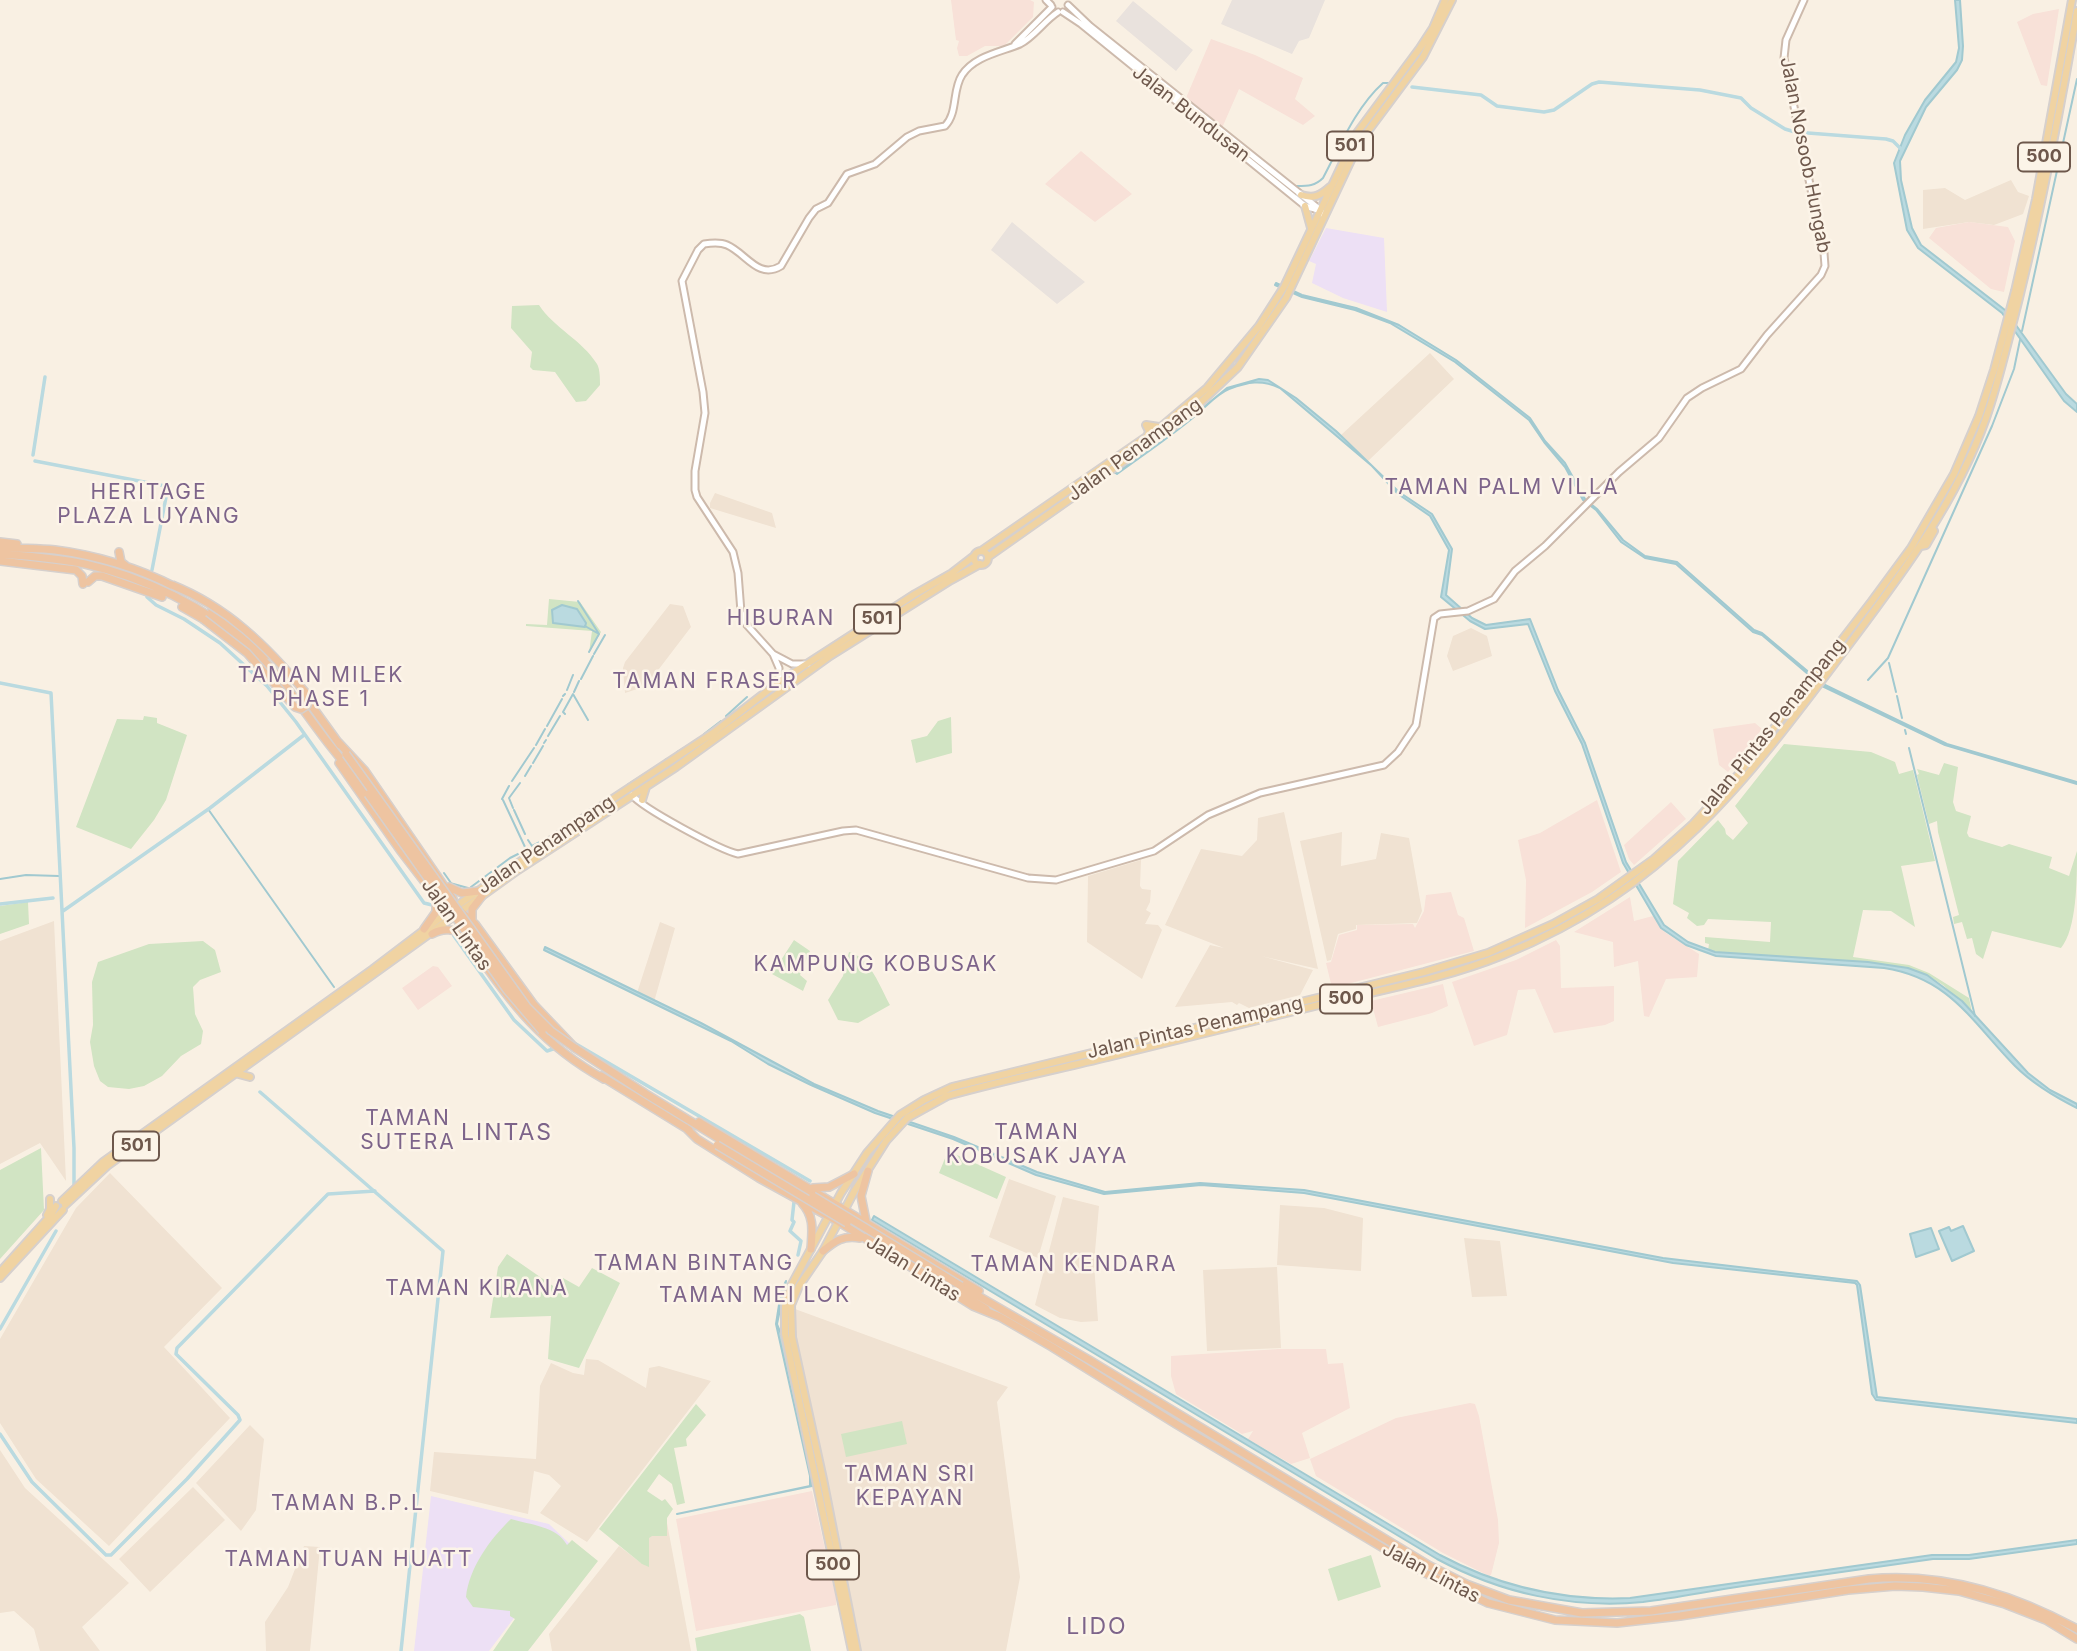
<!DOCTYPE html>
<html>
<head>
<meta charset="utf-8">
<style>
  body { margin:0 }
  canvas { display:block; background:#f9f0e3 }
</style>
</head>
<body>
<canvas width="2077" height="1651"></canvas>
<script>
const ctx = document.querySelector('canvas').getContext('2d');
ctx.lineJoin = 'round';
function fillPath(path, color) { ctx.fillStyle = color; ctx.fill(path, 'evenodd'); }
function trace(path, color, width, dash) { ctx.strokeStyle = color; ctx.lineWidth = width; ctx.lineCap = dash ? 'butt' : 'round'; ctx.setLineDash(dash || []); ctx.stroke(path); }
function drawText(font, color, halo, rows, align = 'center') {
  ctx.font = font + ' Inter,sans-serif'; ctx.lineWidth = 5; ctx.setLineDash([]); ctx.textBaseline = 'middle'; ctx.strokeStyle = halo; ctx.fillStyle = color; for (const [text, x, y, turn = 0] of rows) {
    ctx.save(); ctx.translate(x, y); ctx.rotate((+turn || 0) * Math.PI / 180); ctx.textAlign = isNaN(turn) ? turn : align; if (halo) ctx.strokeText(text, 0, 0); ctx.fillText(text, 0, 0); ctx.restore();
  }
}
fillPath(new Path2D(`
  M2011,180L2018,192L2029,196L2023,214L1994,225L1969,222L1923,229V190L1945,188L1965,200Z
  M1430,353L1454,379L1368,461L1341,435Z
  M715,493L772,513L776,528L710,508V503Z
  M670,604L683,606L691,627L646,686L625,693L623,668L625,662Z
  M1471,628L1487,636L1492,656L1453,671L1447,656L1453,636Z
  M1284,812L1318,969L1261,956L1313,970L1300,995L1249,1008L1239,1003L1237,1005L1232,1002L1175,1007L1210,945L1224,948L1165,925L1201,849L1242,856L1257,840L1258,818Z
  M1342,832L1341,866L1376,859L1381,833L1409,838L1422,911L1417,923L1356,925V929L1338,934L1331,960L1327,961L1300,841Z
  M1141,860L1140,886L1142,889L1151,890L1150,902L1146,910L1151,913L1145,924L1158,925L1162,930L1142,979L1087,942L1088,876Z
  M54,921L66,1181L40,1143L0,1164V941Z
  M660,922L675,928L654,1002L637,993Z
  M110,1173L222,1288L164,1347L230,1418L109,1546L36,1479L0,1423V1339L76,1208Z
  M1009,1179L1056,1196L1038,1258L989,1237Z
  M1063,1197L1099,1206L1094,1263L1098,1321L1081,1322L1060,1318L1035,1305Z
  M1280,1205L1324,1208L1363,1218L1361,1271L1277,1265Z
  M1464,1238L1500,1241L1507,1296L1472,1297Z
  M1277,1267L1281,1348L1207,1351L1203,1270Z
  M795,1309L1008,1387L997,1402L1020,1577L1006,1651H861L804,1382L796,1341Z
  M586,1359L598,1360L646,1388L649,1368L659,1366L711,1381L587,1542L540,1513L561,1486L549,1475L534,1471L528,1514L430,1491L434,1452L536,1459L540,1386L551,1363L573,1373L584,1375Z
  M250,1425L264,1439L256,1510L241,1531L196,1483Z
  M0,1450L25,1488L129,1583L82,1627L100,1651H40L34,1629L14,1611L0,1613Z
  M193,1487L225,1520L150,1592L119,1559Z
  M641,1516L667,1523L691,1651H552L549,1634L619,1546L641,1563Z
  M304,1546L320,1547L310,1651H266L265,1622L288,1587Z`), '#f0e2d2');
fillPath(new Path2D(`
  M951,0H1030L1034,2L1033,17L1004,46H985L967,56H959L957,48L959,41L956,40Z
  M2059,9L2047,86L2041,85L2017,22L2033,14Z
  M1211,39L1255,55L1303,78L1295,99L1315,116L1303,125L1239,89L1222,128L1186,98Z
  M1081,151L1132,194L1095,222L1045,184Z
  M1969,222L2008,227L2015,241L2004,292L1991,289L1929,238L1936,228Z
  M1755,723L1762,729L1728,772L1719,765L1713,729Z
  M1597,800L1621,872L1592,892L1525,928L1526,880L1518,840L1540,833Z
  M1671,802L1686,819L1634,865L1629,859L1624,845Z
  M1451,892L1458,915L1464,918L1474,951L1332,988L1326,963L1331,962L1339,935L1357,930V925L1413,924L1415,928L1424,911L1426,895Z
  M1630,897L1634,921L1653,916L1666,933L1699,954L1697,977L1666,979L1649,1017L1644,1016L1638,961L1614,967L1613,942L1574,932Z
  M1556,940L1560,946L1561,988L1614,986V1021L1605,1025L1554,1033L1535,989L1518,990L1507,1035L1474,1046L1452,982L1516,960Z
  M433,966L438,967L452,986L418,1010L402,988Z
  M1443,984L1448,1006L1432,1013L1378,1027L1371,1001Z
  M1279,1349H1326L1328,1364L1343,1363L1350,1408L1302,1433L1310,1458L1291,1464L1248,1439L1253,1431L1242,1434L1176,1394L1171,1376V1356Z
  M1470,1403L1475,1404L1479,1416L1498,1520L1499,1543L1491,1575L1489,1576L1443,1553L1316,1476L1310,1459L1396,1418Z
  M812,1491L836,1598V1605L696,1631L676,1519Z`), '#f8e1d8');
fillPath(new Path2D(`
  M1232,0H1325L1309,38L1299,41L1292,54L1221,24Z
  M1133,1L1193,50L1176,71L1116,21Z
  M1012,222L1054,257L1085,282L1057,304L991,250Z`), '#e9e2dd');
fillPath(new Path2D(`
  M1326,228L1384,238L1387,312L1343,298L1312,283L1316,264L1309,261Z
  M431,1496L549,1524L570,1544L489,1651H414Z`), '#ede0f5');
fillPath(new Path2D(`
  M539,305C554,328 582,340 597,364C600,369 600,379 600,385L586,401L576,402L555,372L533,370L530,367L532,352L511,328L512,306Z
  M549,599L580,602L601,632L589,653L592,631L526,626V624L547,625Z
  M144,716L157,718V723L187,735L166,800L154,820L131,849L76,827L117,719L143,720Z
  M951,717L952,753L916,763L911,740L927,736L938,721Z
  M1784,744L1871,752L1895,762L1899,774L1913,770L1935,861L1901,866L1915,927L1891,911L1863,910L1853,957L1909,965L1929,973L1969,998L1972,1012L1943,985L1927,975L1908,968L1868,962L1724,954L1708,951L1709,944L1705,943V937L1770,942L1771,922L1708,919L1704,925L1697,926L1687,918L1689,913L1673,904L1678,861L1718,820L1725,829L1726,834L1733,840L1748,823L1735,806Z
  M1944,763L1958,767L1953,802L1956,811L1971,816L1967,833L1969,837L2002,847L2009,844L2052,857L2049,868L2069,876L2077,851C2077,879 2077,929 2061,948L1992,931L1983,959L1976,954L1972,938L1967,939L1962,922L1954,924L1953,917L1959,915L1938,832L1937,821L1929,824L1917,775L1919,774L1917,769L1939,775Z
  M28,902L29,924L0,934V906Z
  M794,940L810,951L800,975L807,981L803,991L772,974Z
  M203,941L215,950L221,972L200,980L193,987L195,1014L203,1031L201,1044L181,1056L162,1076L144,1086L129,1089L108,1087L100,1081L94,1066L90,1042L93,1025L92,982L98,962L149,944Z
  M849,952C870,957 880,987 890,1005L858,1023L838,1020L828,1000L843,976Z
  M41,1148L44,1210L0,1259V1170Z
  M948,1151L1006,1177L997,1199L939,1173Z
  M507,1254L556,1288L563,1278L579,1287L592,1268L620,1283L579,1368L548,1359L551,1316L490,1318L498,1267Z
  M696,1404L706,1415L686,1439L687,1446L674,1448L685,1503L677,1505L672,1484L659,1474L647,1491L662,1501L665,1499L673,1509L667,1518V1536H652L649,1538V1567L642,1564L599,1529Z
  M902,1421L907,1444L846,1457L841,1434Z
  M511,1519C530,1525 557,1526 567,1545L572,1540L598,1561L528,1651H493L515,1619L510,1616V1611L473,1607L466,1597C469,1568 490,1539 511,1519Z
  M1371,1555L1381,1587L1338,1601L1328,1569Z
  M800,1614L804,1617L811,1651H697L695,1638Z`), '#d1e4c3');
const water = new Path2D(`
  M1955,0H1960L1963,46L1962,60L1957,70L1926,107L1900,161L1901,180L1912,228L1921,245L2005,310L2066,394L2077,404V412L2064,401L2002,313L1918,248L1907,230L1894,163L1905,135L1925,100L1956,62L1959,48Z
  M1276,283L1302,295L1356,308L1399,325L1456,360L1530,418L1545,441L1565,463L1585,499L1597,509L1623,540L1645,556L1677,562L1754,630L1762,633L1823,684L1947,744L2077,782V784L1945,745L1822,686L1762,635L1753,632L1676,564L1645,558L1621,542L1596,510L1583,500L1565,467L1544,442L1529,420L1455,362L1390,323L1355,310L1302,297L1275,285Z
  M1259,379L1268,380L1296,398L1336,431L1399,492L1432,514L1452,549L1446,595L1472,618L1486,625L1530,619L1558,690L1585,743L1626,862L1664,925L1688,942L1715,952L1868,962L1908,968L1927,975L1962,1001L2028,1073L2050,1090L2077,1104V1108C2055,1097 2033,1084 2015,1066C1972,1022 1950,978 1884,968L1716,956L1686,945L1661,928L1623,863L1582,744L1555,691L1528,624L1485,629L1470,621L1441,597L1449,550L1430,516L1398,494L1372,466L1280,388C1261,379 1248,382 1229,389C1216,394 1205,408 1195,416C1170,437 1143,455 1117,474L1114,472H1117L1183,424L1227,388Z
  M562,605L577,609L586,623L585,627L553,623L552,610Z
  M545,947L701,1023L814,1084L878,1111L954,1137L1037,1172L1105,1192L1200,1183L1304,1190L1663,1258L1857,1281L1860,1285L1877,1397L2077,1419V1423L1876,1400L1872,1394L1857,1285L1855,1283L1673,1263L1304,1193L1201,1185L1104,1194L1036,1175L953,1139L875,1113L811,1085L768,1064L731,1041L544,950Z
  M874,1216L1440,1555C1500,1587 1562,1601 1630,1598L1932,1555H1969L2077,1540V1544L1969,1559H1933C1869,1568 1806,1577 1743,1586C1709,1591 1676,1598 1643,1602C1571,1609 1500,1593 1437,1559L872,1220Z
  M1963,1226L1974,1251L1952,1261L1939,1231L1949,1227L1951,1231Z
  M1931,1228L1939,1249L1916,1257L1910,1234Z
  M786,1281L777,1324L783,1339L812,1475V1486L677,1514L810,1486V1476L776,1324L781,1292Z`);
fillPath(water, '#badae0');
trace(water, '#a1c9d0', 2);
trace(new Path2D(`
  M1297,186C1308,186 1315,186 1323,178C1340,146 1356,107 1383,83H1390
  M2022,331L2077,79
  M578,601L599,634L589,652
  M585,626L599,634
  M594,654L605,635
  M1889,663L1896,692
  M581,679L593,656
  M1868,680L1888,658L1992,426L2014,369L2020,340
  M567,690L573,675
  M574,692L579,681
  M563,696L565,694
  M1897,696L1902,718
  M565,714L563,712L573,694L588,720
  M726,716L747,697
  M547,726L562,699
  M1905,730L1906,734
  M704,734L721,721
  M548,736L560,716
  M544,743L546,740
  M536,745L545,729
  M689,745L699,738
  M1909,748L1975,1016
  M677,752L687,746
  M665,760L669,758
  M533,763L543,746
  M655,767L663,762
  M525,776L531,766
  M512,781L534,748
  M627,785L652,769
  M502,799L509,786
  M513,808L509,798L520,783
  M593,808L595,806
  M208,809L334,987
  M514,810L525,834
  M585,813H586
  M574,821L583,815
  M528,840L532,846L548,838
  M444,873L451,883
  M0,879L26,875L59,876
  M450,883L468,888
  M471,887L510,858L524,851L525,847L503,800`), '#a1c9d0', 2);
trace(new Path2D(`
  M1412,87L1481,95L1497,106L1544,112L1554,110L1592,84L1599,82L1700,90L1741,98L1751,108L1785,129L1795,132L1886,139L1893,141L1902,150
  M33,455L45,377
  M35,461L165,486L167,492L152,570
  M147,595V597L156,605L184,619L220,643L267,686L296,722L424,903L432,905
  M0,683L51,693L74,1148V1184
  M0,904L53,898
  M63,911L210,808L304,735
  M454,936L514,1020L547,1051L553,1049
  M576,1044L810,1181
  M260,1092L443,1251L401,1651
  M794,1202L792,1220L794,1222L790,1231L801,1241L798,1255
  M0,1329L56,1231
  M0,1434L32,1482L106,1555H111L187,1479L240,1420L238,1415L176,1354L177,1348L328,1194L375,1191`), '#badae0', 3.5);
const secondary = new Path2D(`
  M1046,0L1051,5
  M1068,5L1090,26L1318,208L1322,214
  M1063,12L1081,24L1305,206L1321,211
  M1015,44L1052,7
  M773,654L779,668V682
  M808,664H792L773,654L746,624L741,612L738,573L733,552L697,497L695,490V471L705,413L703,392L682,281L698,250L704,244C711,243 720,242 727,245C746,253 758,280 781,266L809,218L816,209L828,203L847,174L875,164L907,137L919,131L945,126C958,113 952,90 962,75C974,56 1001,52 1020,44C1034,37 1044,21 1058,12
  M632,795C642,808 720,850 738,854L843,831L856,830L1028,878L1056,880L1154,851L1208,815L1260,793L1384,765L1398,752L1416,725L1434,618L1440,614L1468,611L1494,599L1515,571L1545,546L1619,472L1659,438L1687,398L1702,388L1741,369L1767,335L1821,275L1825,266L1824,253L1784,58L1786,40L1804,0`);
const primary = new Path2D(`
  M1301,195C1314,199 1320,196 1330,187
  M1305,206L1311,228
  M1147,437L1149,431L1146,425L1159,427
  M1921,546L1926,545L1934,531L1932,528
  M981,551L1162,426L1207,388L1259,326L1284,287L1357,133L1420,48L1433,28L1445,0
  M974 558a7 7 0 1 1 14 0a7 7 0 1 1-14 0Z
  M988,557L1182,420L1238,367L1286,298L1359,143L1423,57L1452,0
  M642,800L646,787
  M235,1073L250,1077
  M62,1201L103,1162L373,969L448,912L564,831L713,733L779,682L915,594L952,573L974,556
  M65,1205L107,1166L518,870L676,767L830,656L951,580L980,564
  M47,1215L50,1209V1199
  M0,1272L51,1215L56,1206
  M0,1278L63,1210
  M852,1651L785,1334V1306L792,1284L841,1193L867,1153L900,1115L924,1100L952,1087L1424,972L1488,953L1553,924L1598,899L1654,859L1693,824L1737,776L1872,601L1911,548L1954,474L1979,416L1994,370L2015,291L2036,199L2072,0
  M857,1651L823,1479L792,1337L791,1305L799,1286L823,1251L855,1190L886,1141L907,1118L947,1096C1000,1081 1054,1070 1108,1057C1178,1040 1248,1022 1319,1005C1380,990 1444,979 1503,955C1666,889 1745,783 1847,647C1901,575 1956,503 1986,418C1997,387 2004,357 2012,326C2039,222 2059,117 2077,11`);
const trunk = new Path2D(`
  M0,542L17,544
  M0,547C18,549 37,548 55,550C95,555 139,568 175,587
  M119,552L121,562L126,566
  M0,554C28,556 58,558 85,564C144,577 206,607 251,648C283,677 305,714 332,748C344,763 356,778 368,794
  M0,561L76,570L82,576L83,584
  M88,582L95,576H102L162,597
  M182,607L203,619
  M212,610L268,655
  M306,698L340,745
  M338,742L365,771L453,899
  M339,763L400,850L450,915
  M449,887L462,893L479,891
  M461,912L475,924L534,1005L575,1048L646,1094L813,1196
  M472,920V909L482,896
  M424,929L436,912V899
  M432,934C444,927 454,929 465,936
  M473,947C510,1003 544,1046 604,1079
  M601,1076L689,1130
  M699,1122L979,1291
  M686,1128L697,1139L759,1178L839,1222L973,1306L1000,1317L1052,1347L1176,1424L1425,1573L1488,1603L1555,1620L1617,1623L1680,1616L1848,1590L1895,1586L1923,1587L1959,1591L2005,1604L2046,1620L2077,1639
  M813,1188L829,1187L854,1174
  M802,1203C815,1217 812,1232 811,1249
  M866,1221L861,1196L868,1171
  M868,1236L986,1309
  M823,1251C835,1241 843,1235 860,1238
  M961,1286L1091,1361L1430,1566L1466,1584L1509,1600L1582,1613L1651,1611L1869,1579C1943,1572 2013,1594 2077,1629`);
trace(secondary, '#cdbaac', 9);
trace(primary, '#d6d0cd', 10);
trace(trunk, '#d6d0cd', 10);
trace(secondary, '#fff', 5);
trace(primary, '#f0d3a2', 6);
trace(trunk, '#eec4a1', 7);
const trunkBridge = new Path2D(`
  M172,585C227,607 267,646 305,692L308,696L307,705L301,709L295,707L247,653L203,619
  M346,754L527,1007L551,1031L575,1048
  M368,794L507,990L542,1031
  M717,1145L847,1223
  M813,1196L961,1286`);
trace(trunkBridge, '#d6d0cd', 10, []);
trace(trunkBridge, '#eec4a1', 7);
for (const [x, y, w] of [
  [1350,146,46],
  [2044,157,52],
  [877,619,46],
  [1346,999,52],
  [136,1146,46],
  [833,1565,52]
]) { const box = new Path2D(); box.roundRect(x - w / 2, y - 14.5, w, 29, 5); ctx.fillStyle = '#fcf4e8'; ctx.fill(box); trace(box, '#6e584c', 2); }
drawText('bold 18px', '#6e584c', null, [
  ["501",1350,146],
  ["500",2044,157],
  ["501",877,619],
  ["500",1346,999],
  ["501",136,1146],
  ["500",833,1565]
]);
drawText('19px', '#6e584c', '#fcf4e8', [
  ["Jalan Bundusan",1191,114,38],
  ["Jalan Nosoob Hungab",1805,155,79],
  ["Jalan Penampang",1135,450,-36],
  ["Jalan Pintas Penampang",1772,727,-51],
  ["Jalan Penampang",546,845,-34],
  ["Jalan Lintas",456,925,55],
  ["Jalan Pintas Penampang",1195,1028,-13],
  ["Jalan Lintas",913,1269,32],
  ["Jalan Lintas",1431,1573,28]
]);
ctx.letterSpacing = '2px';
drawText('21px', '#7d648a', '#fcf4e8', [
  ["TAMAN PALM VILLA",1502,488],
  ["HERITAGE",149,493],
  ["PLAZA LUYANG",149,517],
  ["HIBURAN",781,619],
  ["TAMAN MILEK",321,676],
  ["PHASE 1",321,700],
  ["TAMAN FRASER",705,682],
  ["KAMPUNG KOBUSAK",876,965],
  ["TAMAN",408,1119],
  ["SUTERA",408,1143],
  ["TAMAN",1037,1133],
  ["KOBUSAK JAYA",1037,1157],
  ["TAMAN BINTANG",694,1264],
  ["TAMAN KENDARA",1074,1265],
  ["TAMAN KIRANA",477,1289],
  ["TAMAN MEI LOK",755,1296],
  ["TAMAN SRI",910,1475],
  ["KEPAYAN",910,1499],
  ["TAMAN B.P.L",348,1504],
  ["TAMAN TUAN HUATT",349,1560]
]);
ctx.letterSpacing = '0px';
ctx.letterSpacing = '2px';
drawText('23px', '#7d648a', '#fcf4e8', [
  ["LINTAS",507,1133],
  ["LIDO",1097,1627]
]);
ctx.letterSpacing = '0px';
</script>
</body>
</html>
